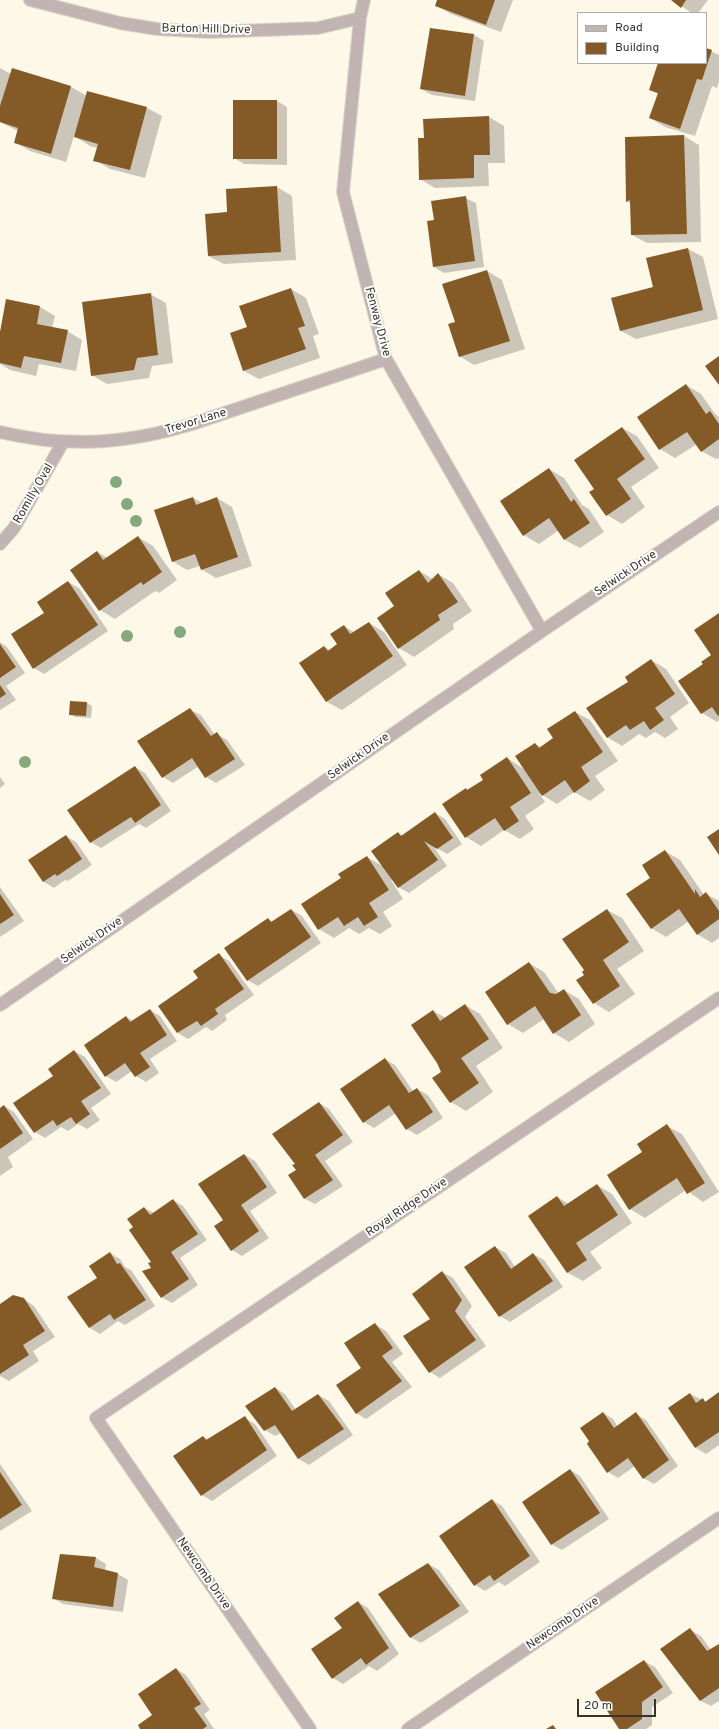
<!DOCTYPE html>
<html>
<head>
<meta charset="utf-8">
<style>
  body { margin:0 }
  #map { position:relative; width:719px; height:1729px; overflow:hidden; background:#fef8e8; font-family:Overpass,sans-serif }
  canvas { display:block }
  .legend { position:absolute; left:577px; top:12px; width:130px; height:52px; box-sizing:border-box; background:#fff; border:1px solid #afada9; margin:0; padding:5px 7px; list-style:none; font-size:12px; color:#373329 }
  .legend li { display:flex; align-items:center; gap:8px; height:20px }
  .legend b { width:20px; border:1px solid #afada9 }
  .scale { position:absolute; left:577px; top:1699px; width:79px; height:18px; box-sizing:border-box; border:2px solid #373329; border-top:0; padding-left:5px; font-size:12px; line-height:14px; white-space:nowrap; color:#373329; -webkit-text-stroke:3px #fff; paint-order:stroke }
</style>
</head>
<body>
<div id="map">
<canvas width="719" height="1729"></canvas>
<ul class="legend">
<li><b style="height:5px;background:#c3b4b4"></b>Road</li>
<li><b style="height:11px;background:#845b26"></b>Building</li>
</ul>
<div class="scale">20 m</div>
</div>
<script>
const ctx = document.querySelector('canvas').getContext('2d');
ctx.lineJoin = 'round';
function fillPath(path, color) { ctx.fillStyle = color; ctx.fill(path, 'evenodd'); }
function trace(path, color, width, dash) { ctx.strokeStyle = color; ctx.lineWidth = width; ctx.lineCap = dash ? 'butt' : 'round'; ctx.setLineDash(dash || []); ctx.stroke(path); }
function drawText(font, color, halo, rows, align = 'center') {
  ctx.font = font + ' Overpass,sans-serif'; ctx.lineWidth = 4; ctx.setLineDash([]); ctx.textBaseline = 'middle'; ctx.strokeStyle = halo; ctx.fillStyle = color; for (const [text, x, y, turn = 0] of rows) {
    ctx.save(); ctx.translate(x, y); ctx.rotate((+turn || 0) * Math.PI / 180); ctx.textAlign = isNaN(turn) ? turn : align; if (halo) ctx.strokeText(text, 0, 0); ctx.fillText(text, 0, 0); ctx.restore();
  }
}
fillPath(new Path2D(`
  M438,0H513L501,32L451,14L436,5Z
  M672,0H708L698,13H692Z
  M474,35L484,41L475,101L432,95L421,89Z
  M706,49L719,55V82L717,88L712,86L695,136L665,127L650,118L658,94L650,90L659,63H706Z
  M0,68L11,74L12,69L71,87L87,96L88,92L147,108L162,116L145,178L110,169L95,160L98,148L90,146L74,136L66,162L30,151L15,142L18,131L0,122Z
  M277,101L287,107V165L244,164L234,158Z
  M489,117L504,126L505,163H488L489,186L435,188L420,179L425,139Z
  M684,136L699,145L701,242L647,243L632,235L631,204L627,201L626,138Z
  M277,187L292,196L296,260L224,264L208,256L228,213L227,190Z
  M465,198L476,203L484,267L444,273L434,267L435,221Z
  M688,249L703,257L718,319L636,339L621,331Z
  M487,271L502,280L525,349L474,365L459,356L456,322Z
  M291,289L306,298L319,334L313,336L320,358L259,379L244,371L248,328Z
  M150,294L166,303L173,363L152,366L149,378L107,384L92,375Z
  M40,307L55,316L52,328L67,331L82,340L76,371L39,364L36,376L10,370L0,364V338Z
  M686,385L701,394L715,414L719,417V458L716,459L701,451L697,444L675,458L660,449Z
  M622,428L637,436L659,468L631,487L645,507L622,524L607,515L595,489Z
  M549,469L564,478L582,505L589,509L604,532L580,548L565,540L559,530L539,544L524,535Z
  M193,498L203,503L217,498L232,507L252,566L216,578L201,569L200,566L187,570L172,561Z
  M138,537L153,546L177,580L159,593L155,591L115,619L100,610L97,552L108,558Z
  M419,571L433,579L438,574L453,583L472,611L453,624L454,629L414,657L399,648L395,607Z
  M68,582L79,588L108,631L44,674L34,668Z
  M719,614V720L717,722L702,713L704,664L712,655Z
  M369,623L384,632L407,665L342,710L327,702L300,663L324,647L330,650L339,644L344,626L355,633Z
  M0,642L7,647L25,673L6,686L16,700L0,710Z
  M651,660L666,669L689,703L670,717L678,729L665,738L655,732L646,738L639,734L622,746L607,737Z
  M71,702L87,703L92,706L91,718L75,717L71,714Z
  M190,710L201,715L215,735L217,734L227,740L245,765L216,783L206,777L199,766L173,783L163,777Z
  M575,712L590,720L618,761L595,776L605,790L590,801L574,792L557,804L539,793L545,802L525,816L534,829L520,839L504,830L481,846L466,837V789L469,791L484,780L507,758L524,769L535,744L541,747L554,738Z
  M135,767L145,773L171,811L146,828L139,824L101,848L91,842Z
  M0,777L5,784L0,788Z
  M435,813L445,819L462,844L447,854L433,846L447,866L409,893L398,887L393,879L391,880L403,899L383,912L392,926L380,934L369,928L359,934L349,928L334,938L319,929L343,879L367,857L384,867L398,833L403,836Z
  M66,836L76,842L92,865L68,881L65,880L54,888L44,882L29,860Z
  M665,851L680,860L704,895L706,894L719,901V938L712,943L697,934L689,921L666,937L651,928V878Z
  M0,887L24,921L0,937Z
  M292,910L302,916L321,943L258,986L247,980L268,919L273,922Z
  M607,910L622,918L644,951L617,969L635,994L609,1012L594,1003L586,975Z
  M219,955L229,961L254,995L225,1015L227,1020L212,1031L206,1027L188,1039L178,1033L159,1007L199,978Z
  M529,963L544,972L559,994L564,990L579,999L595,1024L569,1042L554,1033L544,1019L523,1033L508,1024L486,992Z
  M465,1005L480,1014L503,1048L476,1066L493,1092L466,1111L451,1102L442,1072L433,1011L446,1018Z
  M150,1010L160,1016L177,1041L150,1059L159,1073L146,1082L136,1076L132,1071L116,1082L106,1076L126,1017L133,1021Z
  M74,1051L85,1057L111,1094L91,1108L100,1120L87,1129L78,1124L68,1131L61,1127L45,1138L35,1132L54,1076Z
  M385,1059L395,1065L413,1091L417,1089L428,1095L443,1118L417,1135L407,1129L396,1113L374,1128L364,1122Z
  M319,1103L329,1109L353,1142L325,1161L343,1186L315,1204L305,1199L289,1176L297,1170L296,1164Z
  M4,1106L14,1112L33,1139L8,1157L13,1167L0,1176V1109Z
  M667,1126L682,1134L719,1192L703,1202L686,1190L645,1218L630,1209L644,1152Z
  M245,1155L255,1161L277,1193L250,1211L269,1238L242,1256L232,1250L224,1220Z
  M597,1185L612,1194L632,1223L590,1252L602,1268L583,1281L568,1273L557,1197L569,1204Z
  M173,1200L183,1206L207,1240L180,1258L198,1285L172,1303L161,1297L152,1262L135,1227L144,1208L154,1213Z
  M495,1247L506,1253L515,1267L533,1254L544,1260L563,1287L510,1322L500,1316Z
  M110,1253L120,1259L125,1267L131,1270L155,1306L125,1325L118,1321L100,1334L90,1328L68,1297L99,1278Z
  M442,1272L453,1278L472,1306L465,1317L486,1346L440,1378L430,1372L431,1319Z
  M24,1299L34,1306L55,1337L33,1351L39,1361L9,1381L0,1376V1305Z
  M376,1325L386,1331L403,1354L392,1362L412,1387L366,1419L356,1413L362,1368Z
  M275,1388L285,1394L296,1410L318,1395L329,1401L353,1435L309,1465L299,1459L281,1433L275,1436L265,1430Z
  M719,1393V1445L706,1454L696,1448L669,1408L690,1394L707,1402Z
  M603,1413L613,1419L618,1427L636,1414L646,1420L678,1466L654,1484L643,1478L635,1466L618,1478L608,1472Z
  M245,1418L255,1424L277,1456L212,1501L202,1495L204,1437L209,1440Z
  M0,1464L32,1511L0,1531Z
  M570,1470L580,1476L609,1519L562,1550L551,1544Z
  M492,1500L502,1506L540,1562L505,1586L499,1582L485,1591L475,1585Z
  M96,1558L106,1564L105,1570L118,1574L128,1580L123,1612L63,1604L53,1598Z
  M428,1564L439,1570L469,1612L421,1643L410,1637Z
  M358,1602L368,1608L399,1654L377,1671L369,1666L343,1684L333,1678L344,1628Z
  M690,1630L701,1636L711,1650L719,1645V1701L711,1706L701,1701L662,1649Z
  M644,1661L655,1667L673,1693L652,1707V1725L646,1729H620Z
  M176,1669L186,1675L210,1710L204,1714L214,1729H142L154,1715Z`), '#0003');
fillPath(new Path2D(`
  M437,0H495L486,25L435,6Z
  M671,0H686L681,8Z
  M430,28L474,34L465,96L420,89Z
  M706,48L712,50L702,80L697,79L680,129L649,118L658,93L649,90L658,63H706Z
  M12,68L71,86L51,154L14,143L18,128L0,122V106Z
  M87,91L147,107L130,170L93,161L98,144L74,137Z
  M233,100H277V159H233Z
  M489,116L490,155H474V178L419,180L418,138H424L423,119Z
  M684,135L687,234L631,235L630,200L626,202L625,137Z
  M277,186L281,252L208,256L205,214L227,212L226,189Z
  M466,196L475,261L433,267L427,221L434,220L431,201Z
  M688,248L703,310L620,331L611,298L653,287L646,258Z
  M487,270L510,341L459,357L448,324L455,322L442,284Z
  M291,288L305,326L298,328L306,349L243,371L230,333L247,327L239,306Z
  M151,293L158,355L137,358L134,370L91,376L82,302Z
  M6,299L40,306L37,324L68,330L61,363L24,356L21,368L0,363V332Z
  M719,356V385L705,366Z
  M686,384L706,414L710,411L719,424V439L701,452L687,432L659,450L637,417Z
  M622,427L645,459L617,479L631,499L606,516L589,492L594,489L574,460Z
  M549,468L571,502L574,499L590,523L564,540L549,518L523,536L500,501Z
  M193,497L196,505L217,497L238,557L201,570L195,554L172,562L154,510Z
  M138,536L162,572L143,585L141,582L99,611L70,570L97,551L103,560Z
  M419,570L428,583L438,573L458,602L438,615L440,620L398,649L377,618L394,606L385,593Z
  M68,581L98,625L33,669L11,634L44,613L37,602Z
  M719,613V715L718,716L712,707L701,714L678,681L703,664L701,662L711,655L694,630Z
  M369,622L393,656L326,702L299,663L324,646L328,651L337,644L330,634L344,625L350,634Z
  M0,644L16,667L0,678Z
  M651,659L675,694L655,708L664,720L650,730L644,721L630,730L626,725L607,738L586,708L628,682L625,677Z
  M0,685L6,694L0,698Z
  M70,701L87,702L86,716L69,715Z
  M190,708L211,736L217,732L235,759L205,778L192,758L162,778L137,741Z
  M575,711L603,752L581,767L590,781L574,793L565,780L542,796L515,756L535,743L539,748L553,738L547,729Z
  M507,757L531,793L510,807L519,821L504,831L495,818L465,838L442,804L466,788L467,790L483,780L480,775Z
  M135,766L161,805L135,823L131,817L90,843L67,810Z
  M435,812L453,838L437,849L424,841L438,860L398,888L371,851L398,832L401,836Z
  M719,829V855L707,837Z
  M66,835L82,859L57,876L55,874L43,882L28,860Z
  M665,850L695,894V889L700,897L706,892L719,911V919L697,935L679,909L651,929L626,894L650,878L642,865Z
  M367,856L389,890L369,903L378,917L364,926L358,917L344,926L338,917L318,930L301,904L341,878L338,874Z
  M0,894L14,915L0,924Z
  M291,909L311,937L247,981L224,948L268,918L271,922Z
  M607,909L629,942L603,960L620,986L593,1004L576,980L584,975L582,972L584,970L562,939Z
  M219,953L244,989L215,1009L218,1014L201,1026L197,1021L177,1033L158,1006L198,978L193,971Z
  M529,962L550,993L556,994L564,989L581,1015L553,1034L535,1006L507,1025L485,992Z
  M465,1004L489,1039L461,1058L479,1083L450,1103L432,1078L441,1072L437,1063L411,1025L433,1010L440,1021Z
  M150,1009L167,1035L140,1053L150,1067L135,1077L125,1063L105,1077L84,1045L126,1016L130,1022Z
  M74,1050L101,1088L81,1101L90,1114L76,1124L71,1117L57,1126L53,1120L34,1133L13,1103L53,1076L48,1069Z
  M385,1058L409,1093L417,1088L433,1112L406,1130L389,1105L363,1123L340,1089Z
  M319,1102L343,1135L315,1155L333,1180L304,1199L288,1175L296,1170L292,1165L295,1164L272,1134Z
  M4,1105L23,1133L0,1149V1108Z
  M667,1124L705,1183L687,1194L677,1178L629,1210L607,1175L642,1152L637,1144Z
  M244,1154L267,1187L241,1205L259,1231L231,1251L214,1226L223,1220L198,1184Z
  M597,1184L618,1215L576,1243L587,1260L567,1273L528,1216L557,1196L564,1206Z
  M173,1199L198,1234L171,1252L189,1279L161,1298L142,1271L151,1268L148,1263L151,1262L129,1230L133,1227L127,1219L144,1207L150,1215Z
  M495,1246L511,1269L533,1253L553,1281L499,1317L464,1267Z
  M110,1252L117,1264L120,1263L146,1300L114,1320L110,1314L89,1328L67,1297L97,1278L89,1266Z
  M442,1271L462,1300L455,1311L476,1340L429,1373L403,1336L430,1319L412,1294Z
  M13,1295L24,1298L45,1331L23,1345L29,1355L0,1374V1304Z
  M375,1323L393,1348L382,1356L402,1381L356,1414L336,1385L361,1368L344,1343Z
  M275,1387L292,1411L318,1394L344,1429L298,1459L275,1425L264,1431L245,1406Z
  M719,1392V1432L695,1448L668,1408L690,1393L696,1403L703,1398L705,1402Z
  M603,1412L614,1428L636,1412L669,1460L643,1479L628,1458L607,1473L587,1444L589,1441L580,1428Z
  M245,1416L267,1450L201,1496L173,1456L203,1436L206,1440Z
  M570,1469L600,1513L551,1545L522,1502Z
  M0,1472L22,1505L0,1519Z
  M492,1499L530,1556L494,1581L490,1575L474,1586L439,1536Z
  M60,1554L96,1557L94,1567L118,1573L113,1607L52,1599Z
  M428,1563L460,1606L410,1638L378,1594Z
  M358,1601L389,1648L366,1665L361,1658L332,1679L311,1649L342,1628L334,1618Z
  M690,1628L707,1651L719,1644V1688L700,1701L660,1649Z
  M644,1660L663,1687L642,1702V1719L627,1729H619L595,1692Z
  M176,1668L201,1704L194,1708L207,1726L203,1729H140L138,1725L152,1715L138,1694Z
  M553,1725L556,1729H546Z`), '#845b26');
const minor = new Path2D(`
  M30,0L120,23L157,29L209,32L318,28L360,18
  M364,0L360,18L343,192L386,359L542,631
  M0,432C68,448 126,444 192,424L386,359
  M0,544L14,528L63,442
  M0,1005L542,631L719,512
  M310,1729L96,1418L719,998
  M408,1729L719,1518`);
trace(minor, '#dad5c6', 14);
trace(minor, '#c3b4b4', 12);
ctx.fillStyle = '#86a87e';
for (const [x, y] of [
  [116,482],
  [127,504],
  [136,521],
  [180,632],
  [127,636],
  [25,762]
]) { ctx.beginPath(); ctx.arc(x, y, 6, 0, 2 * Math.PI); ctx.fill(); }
drawText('12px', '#373329', '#fff', [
  ["Barton Hill Drive",206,30,1],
  ["Fenway Drive",377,322,75],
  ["Trevor Lane",196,422,-17],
  ["Romilly Oval",34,494,-60],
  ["Selwick Drive",626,574,-34],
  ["Selwick Drive",359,757,-35],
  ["Selwick Drive",92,941,-35],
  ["Royal Ridge Drive",407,1208,-34],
  ["Newcomb Drive",203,1574,55],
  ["Newcomb Drive",563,1624,-34]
]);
</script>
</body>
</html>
